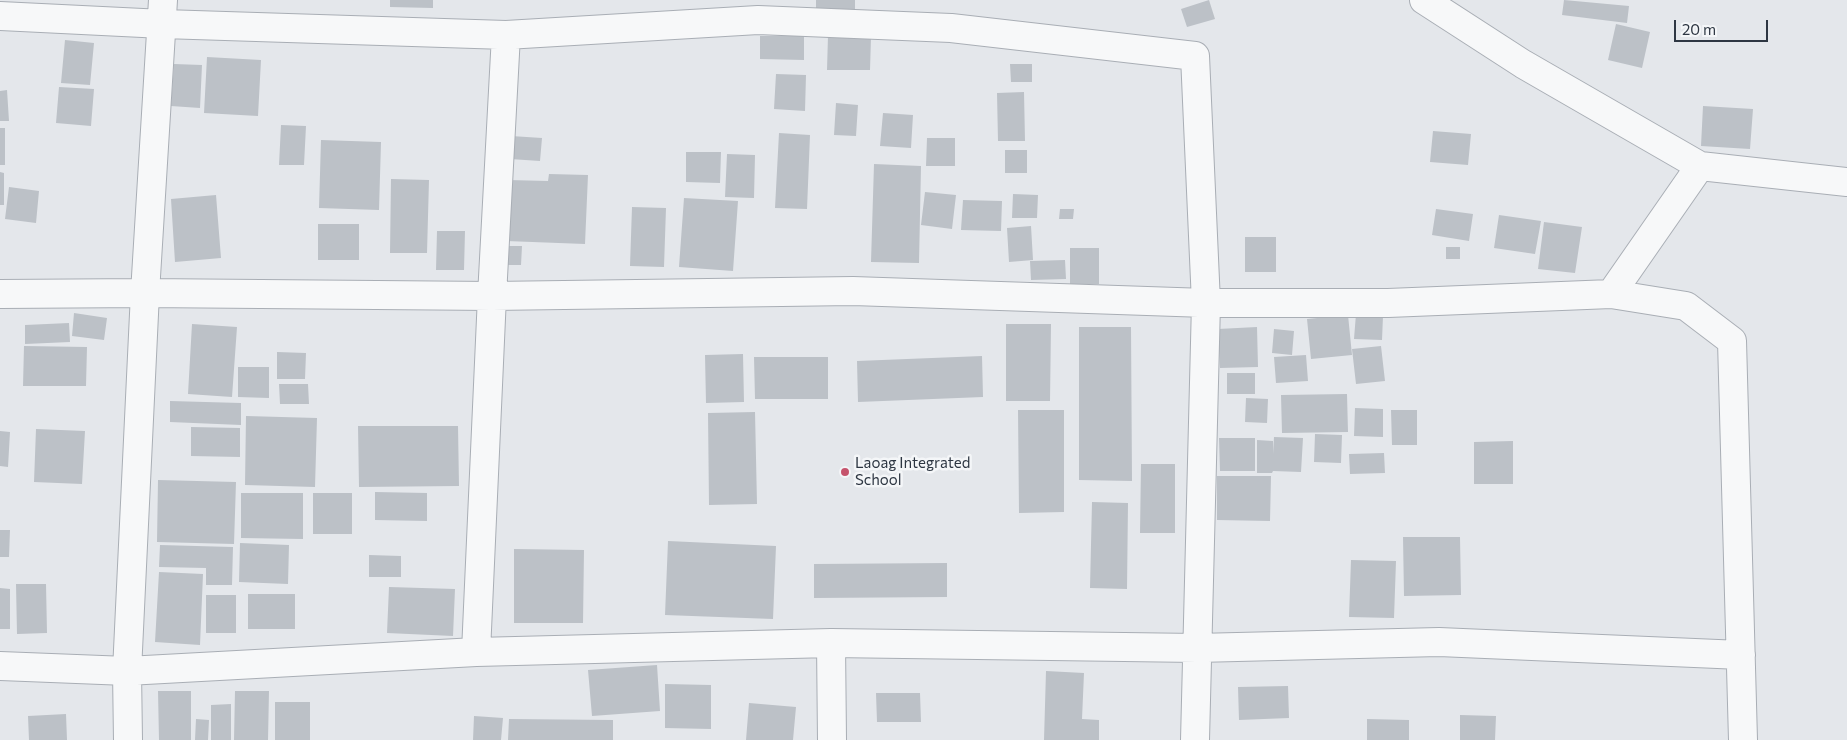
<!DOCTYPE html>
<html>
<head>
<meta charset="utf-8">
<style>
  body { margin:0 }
  #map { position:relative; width:1847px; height:740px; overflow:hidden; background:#e4e7eb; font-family:Commissioner,sans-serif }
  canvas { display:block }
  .scale { position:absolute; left:1674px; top:20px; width:94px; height:22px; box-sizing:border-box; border:2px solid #2d3642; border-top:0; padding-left:6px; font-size:15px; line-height:18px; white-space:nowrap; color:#2d3642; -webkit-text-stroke:4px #f4f6f8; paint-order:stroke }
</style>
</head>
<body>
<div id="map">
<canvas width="1847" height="740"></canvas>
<div class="scale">20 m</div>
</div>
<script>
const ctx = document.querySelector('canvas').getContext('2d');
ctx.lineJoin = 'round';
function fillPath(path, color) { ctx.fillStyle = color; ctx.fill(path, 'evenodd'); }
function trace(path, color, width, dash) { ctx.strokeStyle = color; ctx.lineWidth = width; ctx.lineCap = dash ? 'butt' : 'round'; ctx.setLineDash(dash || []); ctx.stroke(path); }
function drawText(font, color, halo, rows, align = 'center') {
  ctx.font = font + ' Commissioner,sans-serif'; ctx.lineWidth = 5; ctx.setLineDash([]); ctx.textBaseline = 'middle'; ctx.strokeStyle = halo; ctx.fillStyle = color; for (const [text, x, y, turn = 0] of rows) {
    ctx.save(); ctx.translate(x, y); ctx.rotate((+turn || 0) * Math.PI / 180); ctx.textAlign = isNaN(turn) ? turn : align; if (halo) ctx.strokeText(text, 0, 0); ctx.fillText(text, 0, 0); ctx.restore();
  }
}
fillPath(new Path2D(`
  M390,0H433V8L390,7Z
  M816,0H855V15L816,14Z
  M1209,0L1215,19L1187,27L1181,9Z
  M1564,0L1629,6L1627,23L1562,15Z
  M1616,24L1650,32L1642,68L1608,60Z
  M760,36H804V60L760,59Z
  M828,36L871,37L870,70H827Z
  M65,40L94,43L90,85L61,83Z
  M207,57L261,60L258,116L204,113Z
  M174,64L202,65L200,108L171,106Z
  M1010,64H1032V82H1011Z
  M776,74L806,75L805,111L774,109Z
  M59,87L94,89L91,126L56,123Z
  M7,90L9,121H0V91Z
  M1024,92L1025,141H998L997,93Z
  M836,103L858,105L856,136L834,135Z
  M1703,106L1753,109L1750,149L1701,146Z
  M883,113L913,115L911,148L880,146Z
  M281,125L306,126L304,165H279Z
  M0,128H5V165H0Z
  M1433,131L1471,134L1468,165L1430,162Z
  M779,133L810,135L807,209L775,208Z
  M511,136L542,138L540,161L510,159Z
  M927,138H955V166H926Z
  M321,140L381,142L379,210L319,208Z
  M1005,150H1027V173H1005Z
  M686,152H721L720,183L686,182Z
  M727,154L755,155L754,198L725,197Z
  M874,164L921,166L919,263L871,262Z
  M0,172L4,173V205H0Z
  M549,174L588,175L585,244L506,241L508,180L548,181Z
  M391,179L429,180L427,253H390Z
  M9,187L39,191L36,223L5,219Z
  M925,192L956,195L952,229L921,225Z
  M1013,194L1038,195L1037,218H1012Z
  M216,195L221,258L175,262L171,199Z
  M684,198L738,201L733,271L679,267Z
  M963,200L1002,201L1001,231L961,230Z
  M632,207L666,208L664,267L630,266Z
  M1060,209H1074L1073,219H1059Z
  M1436,209L1473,214L1469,241L1432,235Z
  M1499,215L1541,221L1535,254L1494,248Z
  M1544,222L1582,227L1575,273L1538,269Z
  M318,224H359V260H318Z
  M1031,226L1033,260L1009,262L1007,228Z
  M437,231H465L464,270H436Z
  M1245,237H1276V272H1245Z
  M504,246H522L521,265H504Z
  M1446,247H1460V259H1446Z
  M1070,248H1099V284H1070Z
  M1065,260L1066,279L1031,280L1030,261Z
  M74,313L107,318L104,340L72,336Z
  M1356,314L1383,316L1382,340L1354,339Z
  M1348,315L1352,355L1311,359L1307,319Z
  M69,323L70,342L25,344V325Z
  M192,324L237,327L232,397L188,394Z
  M1006,324H1051L1050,401H1006Z
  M1079,327H1131L1132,481L1079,480Z
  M1257,327L1258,367L1220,368L1218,329Z
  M1274,329L1294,331L1292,355L1272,353Z
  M24,346L87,347L86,386H23Z
  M1381,346L1385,381L1356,384L1352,349Z
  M277,352L306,353L305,379H277Z
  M743,354L744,402L706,403L705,355Z
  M1306,355L1308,381L1276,383L1274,357Z
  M982,356L983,397L858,402L857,361Z
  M754,357H828V399H755Z
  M238,367H269V398L238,397Z
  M1227,373H1255V394H1227Z
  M279,384H308L309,404H280Z
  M1347,394L1348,432L1282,433L1281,395Z
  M1246,398L1268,399L1267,423L1245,422Z
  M170,401L241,403V425L170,422Z
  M1355,408L1383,409V437L1354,436Z
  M1018,410H1064V512L1019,513Z
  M1391,410H1417V445H1392Z
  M755,412L757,504L709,505L708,413Z
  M246,416L317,418L315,487L245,485Z
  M358,426H458L459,486L359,487Z
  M191,427L240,428V457L191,456Z
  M36,429L85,431L82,484L34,482Z
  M0,431L10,432L8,467L0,466Z
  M1315,434L1342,435L1341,463L1314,462Z
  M1274,437L1303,438L1301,472L1273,471L1272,473H1257V440L1273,441V454Z
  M1219,438H1255V471H1220Z
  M1513,441V484H1474V442Z
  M1384,453L1385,473L1350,474L1349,454Z
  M1141,464H1175V533H1140Z
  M1217,476H1271L1270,521L1217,520Z
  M158,480L236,482L234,544L157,542Z
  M375,492L427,493V521L375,520Z
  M241,493H303V539L241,538Z
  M313,493H352V534H313Z
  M1092,502L1128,503L1127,589L1090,588Z
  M0,530H10L9,557H0Z
  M1403,537H1460L1461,595L1404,596Z
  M668,541L776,546L773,619L665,615Z
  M240,543L289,545L288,584L239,582Z
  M160,545L233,547L232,585H206V568L159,567Z
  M514,549L584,550L583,623H514Z
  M369,555L401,556V577H369Z
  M1351,560L1396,561L1394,618L1349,617Z
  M947,563V597L814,598V564Z
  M159,572L203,574L200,645L155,642Z
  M16,584H46L47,633L17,634Z
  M389,587L455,589L453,636L387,633Z
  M0,588L10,589V629H0Z
  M248,594H295V629H248Z
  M206,595H236V633H206Z
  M657,665L660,711L592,716L588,670Z
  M1046,671L1084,673L1082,719L1099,720V740H1044Z
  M665,684L711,685V729L665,728Z
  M1288,686L1289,718L1239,720L1238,687Z
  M158,691H191V740H159Z
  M235,691H269L268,740H234Z
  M876,693H920L921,722H877Z
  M275,702H310V740H275Z
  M749,703L796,707L793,740H746Z
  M231,704V740H211V705Z
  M66,714L67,740H29L28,716Z
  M1460,715L1496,716L1495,740H1460Z
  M474,716L503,718L501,740H473Z
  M196,719L209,720L208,740H195Z
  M509,719L613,720V740H508Z
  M1367,719L1409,720V740H1367Z`), '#bcc1c7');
const street = new Path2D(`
  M1424,0L1523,64L1700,166L1847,182
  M0,16L163,24L506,35L492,296L476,652
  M506,35L758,20L951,28L1195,56L1206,303L1195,740
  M0,294L145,293L492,296L853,291L1206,303H1388L1611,294L1700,166
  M1611,294L1686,306L1732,341L1743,740
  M831,643L832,740
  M0,666L127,671L476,652L831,643L1197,648L1439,642L1741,655
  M128,740L127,671L145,293L163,0`);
trace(street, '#a9aeb5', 30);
trace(street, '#f7f8f9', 28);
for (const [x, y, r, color] of [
  [845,472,5,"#c5536c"]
]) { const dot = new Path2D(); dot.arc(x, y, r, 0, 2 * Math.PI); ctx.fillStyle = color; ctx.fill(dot); trace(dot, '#f4f6f8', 2); }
drawText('15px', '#2d3642', '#f4f6f8', [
  ["Laoag Integrated",855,463],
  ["School",855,480]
], 'left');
</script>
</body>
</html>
